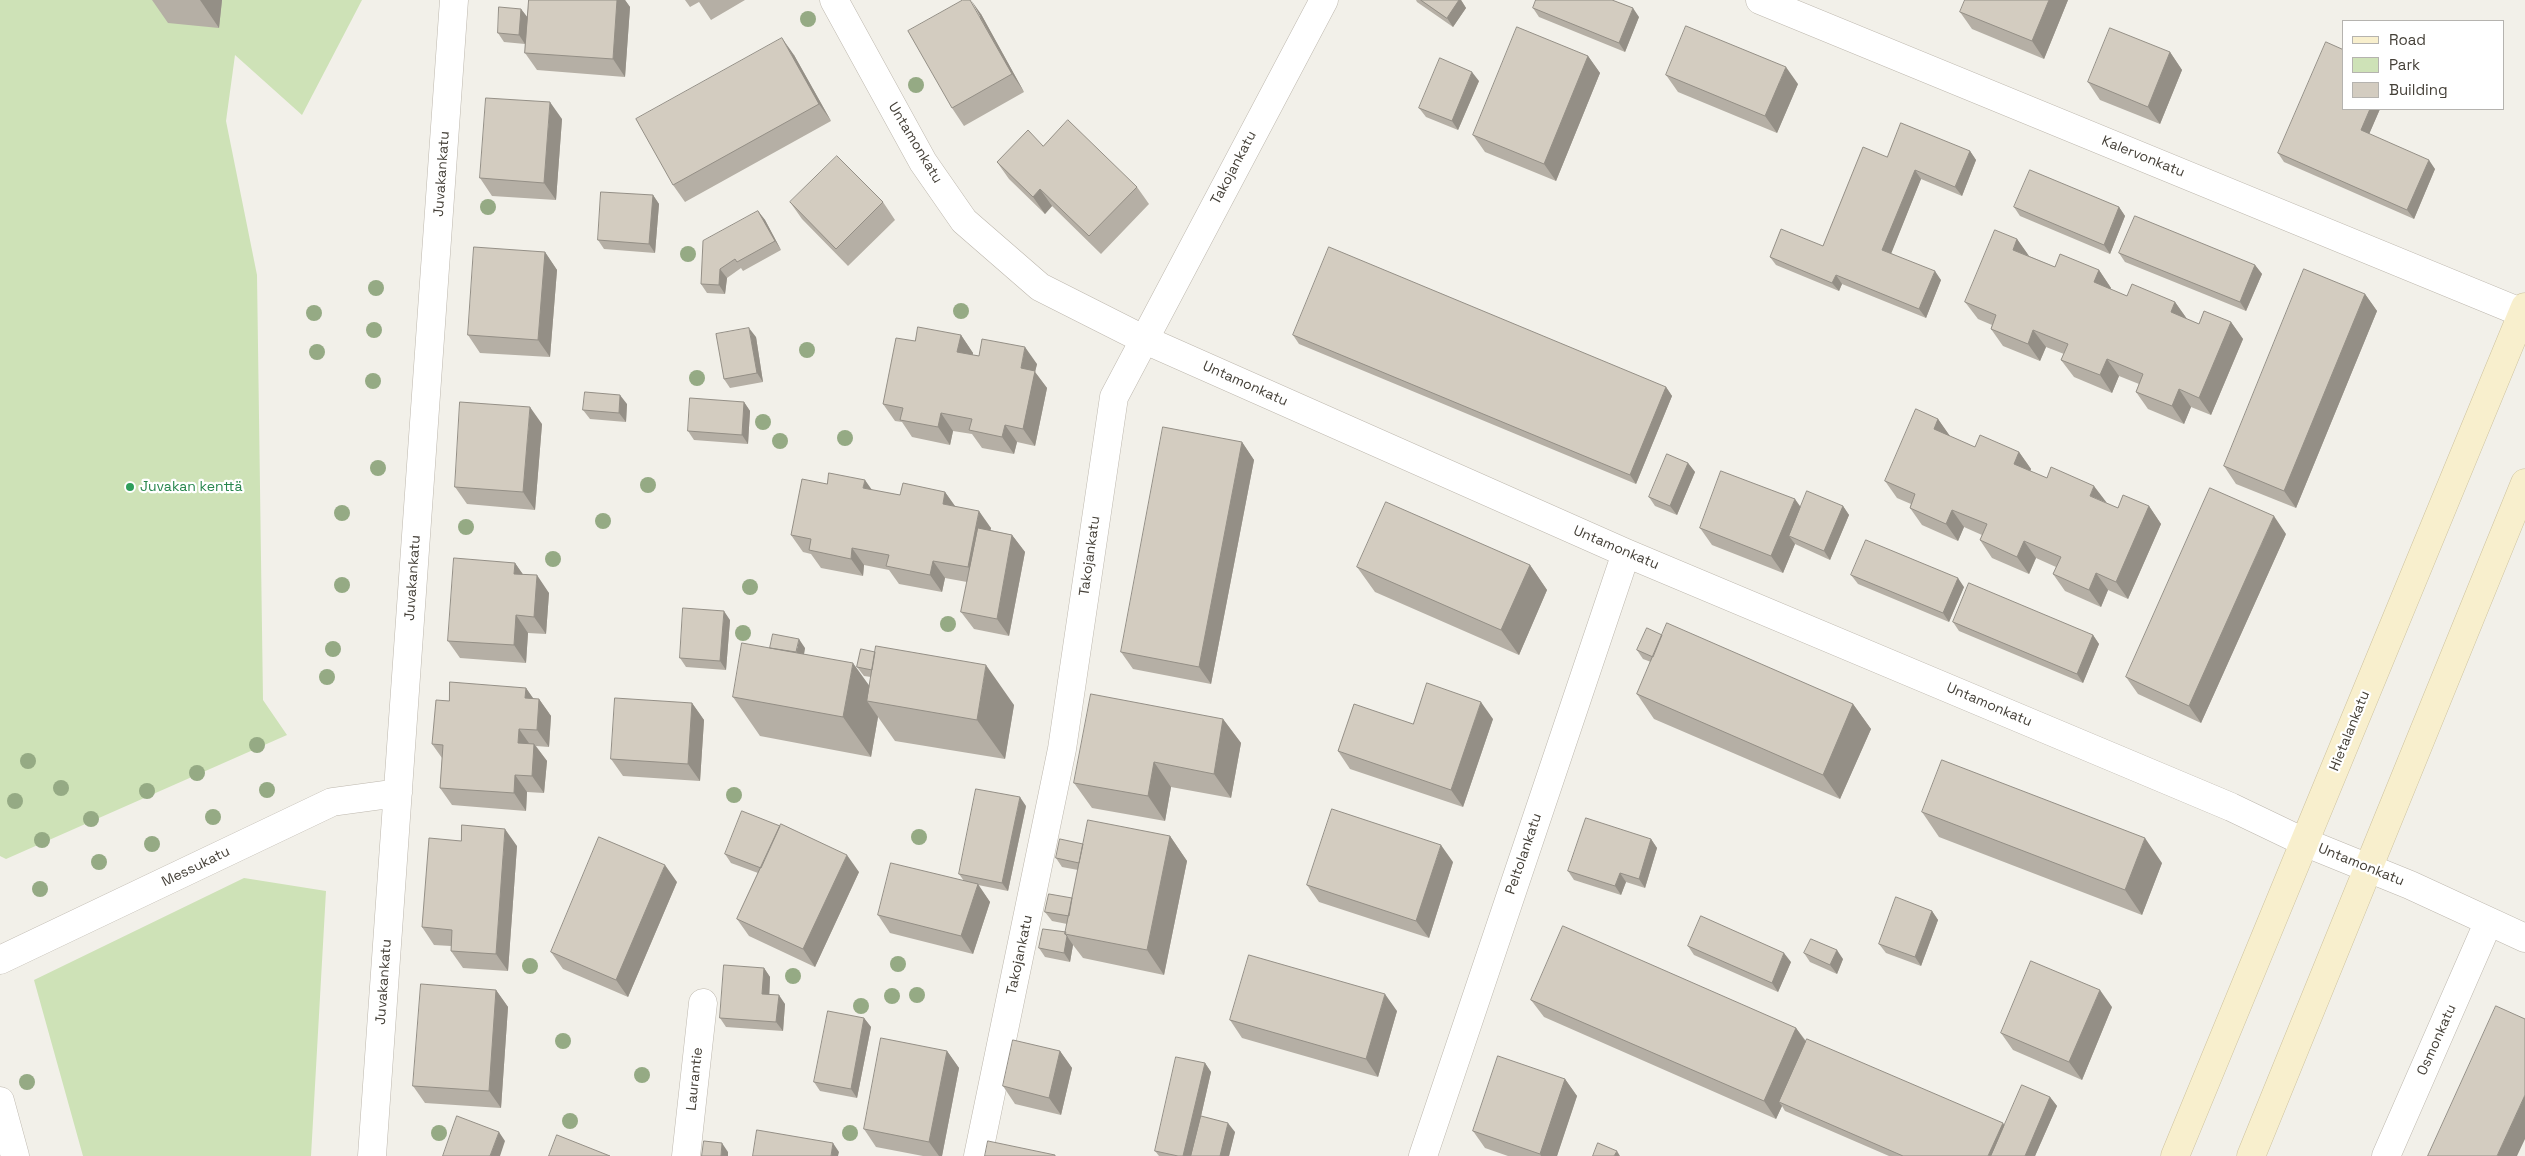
<!DOCTYPE html>
<html>
<head>
<meta charset="utf-8">
<style>
  body { margin:0 }
  #map { position:relative; width:2525px; height:1156px; overflow:hidden; background:#f2f0e9; font-family:"Space Grotesk",sans-serif }
  canvas { display:block }
  .legend { position:absolute; left:2342px; top:20px; width:162px; height:90px; box-sizing:border-box; background:#fff; border:1px solid #b5b3af; margin:0; padding:6px 9px; list-style:none; font-size:15px; color:#454038 }
  .legend li { display:flex; align-items:center; gap:10px; height:25px }
  .legend b { width:25px; border:1px solid #b5b3af }
</style>
</head>
<body>
<div id="map">
<canvas width="2525" height="1156"></canvas>
<ul class="legend">
<li><b style="height:6px;background:#f8efcd"></b>Road</li>
<li><b style="height:14px;background:#cee2b7"></b>Park</li>
<li><b style="height:14px;background:#d3ccc0"></b>Building</li>
</ul>
</div>
<script>
const ctx = document.querySelector('canvas').getContext('2d');
ctx.lineJoin = 'round';
function fillPath(path, color) { ctx.fillStyle = color; ctx.fill(path, 'evenodd'); }
function trace(path, color, width, dash) { ctx.strokeStyle = color; ctx.lineWidth = width; ctx.lineCap = dash ? 'butt' : 'round'; ctx.setLineDash(dash || []); ctx.stroke(path); }
function drawText(font, color, halo, rows, align = 'center') {
  ctx.font = font + ' "Space Grotesk",sans-serif'; ctx.lineWidth = 4.5; ctx.setLineDash([]); ctx.textBaseline = 'middle'; ctx.strokeStyle = halo; ctx.fillStyle = color; for (const [text, x, y, turn = 0] of rows) {
    ctx.save(); ctx.translate(x, y); ctx.rotate((+turn || 0) * Math.PI / 180); ctx.textAlign = isNaN(turn) ? turn : align; if (halo) ctx.strokeText(text, 0, 0); ctx.fillText(text, 0, 0); ctx.restore();
  }
}
fillPath(new Path2D(`
  M0,0H362L302,115L235,55L226,121L257,275L263,700L287,735L6,859L0,856Z
  M244,878L326,891L311,1156H83L34,980Z`), '#cee2b7');
const minor = new Path2D(`
  M834,0L923,162L964,221L1040,287L1143,339L1626,553L2231,807L2304,842L2410,885L2525,938
  M1760,0L2525,314
  M0,960L332,802L398,793
  M372,1156L454,0
  M686,1156L703,1003
  M978,1156L1062,749L1114,397L1324,0
  M1423,1156L1626,553
  M2386,1156L2488,923`);
const tertiary = new Path2D(`
  M0,1101L15,1156`);
const secondary = new Path2D(`
  M2175,1156L2525,307
  M2251,1156L2525,483`);
trace(minor, '#bdb7ad', 29);
trace(tertiary, '#bdb7ad', 29);
trace(secondary, '#cdc29e', 29);
trace(minor, '#fff', 28);
trace(tertiary, '#fff', 28);
trace(secondary, '#f8efcd', 28);
ctx.fillStyle = '#95aa84';
for (const [x, y] of [
  [808,19],
  [916,85],
  [488,207],
  [688,254],
  [376,288],
  [961,311],
  [314,313],
  [374,330],
  [807,350],
  [317,352],
  [697,378],
  [373,381],
  [763,422],
  [845,438],
  [780,441],
  [378,468],
  [648,485],
  [342,513],
  [603,521],
  [466,527],
  [553,559],
  [342,585],
  [750,587],
  [948,624],
  [743,633],
  [333,649],
  [327,677],
  [257,745],
  [28,761],
  [197,773],
  [61,788],
  [267,790],
  [147,791],
  [734,795],
  [15,801],
  [213,817],
  [91,819],
  [919,837],
  [42,840],
  [152,844],
  [99,862],
  [40,889],
  [898,964],
  [530,966],
  [793,976],
  [917,995],
  [892,996],
  [861,1006],
  [563,1041],
  [642,1075],
  [27,1082],
  [570,1121],
  [439,1133],
  [850,1133]
]) { ctx.beginPath(); ctx.arc(x, y, 8, 0, 2 * Math.PI); ctx.fill(); }
fillPath(new Path2D(`
  M152,0H222L219,28L168,23Z
  M529,0H625L630,7L625,77L537,70L525,53V44L504,42L498,33L521,9L527,17Z
  M685,0H745L711,20L699,2L690,7Z
  M1416,0H1461L1466,8L1453,27L1417,2Z
  M2068,0L2044,59L1972,29L1960,12Z
  M1533,8L1639,17L1625,52L1539,17Z
  M981,14L1024,92L964,126L952,108Z
  M2170,52L2182,70L2160,124L2100,100L2088,82Z
  M794,55L831,121L685,202L673,185Z
  M1588,56L1600,73L1556,181L1485,152L1473,135Z
  M1666,75L1798,84L1777,133L1678,92Z
  M1479,81L1458,130L1426,117L1419,108Z
  M2344,109H2380L2369,134L2435,169L2414,219L2284,162L2278,153Z
  M562,119L556,200L492,196L480,178Z
  M1043,146L1137,187L1149,204L1101,254L1052,206L1045,214L1009,179L997,162Z
  M1970,151L1976,160L1962,196L1921,179L1891,253L1941,280L1926,318L1842,284L1839,291L1776,265L1770,257L1823,246L1887,157Z
  M653,195L659,204L655,253L604,249L598,240Z
  M790,202H883L895,220L848,266L802,219Z
  M2014,207H2119L2125,216L2110,254L2020,216Z
  M758,211L765,220L781,250L743,271L741,268L727,278L725,294L707,293L701,284Z
  M2017,239L2029,256L2055,267L2099,270L2111,288L2110,289L2127,296L2175,302L2187,319L2199,324L2231,322L2243,339L2211,415L2191,407L2184,424L2148,409L2136,392L2139,384L2119,376L2112,393L2074,377L2061,360L2064,354L2046,347L2040,361L2003,346L1991,329L1992,325L1978,319L1965,302Z
  M545,252L557,270L550,357L480,353L468,335Z
  M2119,253L2255,265L2262,274L2246,311L2125,262Z
  M2365,294L2377,311L2296,508L2236,484L2224,466Z
  M961,335L973,353V355L1037,364L1035,372L1047,388L1035,446L1017,442L1014,454L982,448L972,434L953,431L950,445L912,437L902,422L895,421L883,404L915,341Z
  M1293,335L1666,387L1672,396L1636,484L1299,344Z
  M756,337L763,382L730,388L724,379Z
  M744,402L750,411L748,444L694,440L688,431Z
  M627,404L626,422L590,419L583,410Z
  M1938,419L1950,437L1975,447L2019,452L2031,469L2030,471L2118,508L2149,506L2161,524L2128,599L2108,590L2101,607L2065,591L2053,574L2056,567L2036,558L2029,574L1992,558L1980,540L1982,535L1964,527L1958,541L1922,525L1910,508L1911,504L1897,498L1885,481Z
  M542,424L535,510L467,504L455,487Z
  M1242,442L1254,460L1211,684L1133,669L1121,652Z
  M1688,463L1695,472L1677,515L1655,506L1649,497Z
  M827,484L872,490L900,495L945,492L955,506L991,528L990,530L1012,535L1025,552L1009,636L974,629L961,612L967,582L945,578L942,592L899,584L889,570L864,565L863,576L821,568L811,554L803,552L791,535Z
  M1843,506L1849,515L1830,560L1795,544L1783,573L1712,545L1700,528L1800,507Z
  M2286,534L2201,723L2138,694L2126,677Z
  M515,563L523,575L549,593L546,634L528,633L526,663L460,658L448,641Z
  M1530,565L1547,590L1519,655L1375,592L1357,567Z
  M1851,575L1964,587L1949,622L1858,584Z
  M730,620L726,670L686,667L680,658Z
  M1953,622L2093,635L2099,644L2083,683L1959,631Z
  M1662,635L1853,704L1871,729L1840,799L1654,719L1637,694L1651,662L1643,659L1637,650Z
  M770,648H805L804,654L869,686L871,677L864,676L857,667L861,649L1014,705L1005,759L895,741L878,717L871,757L760,736L733,697Z
  M526,688L533,699H539L551,716L549,747L536,746L547,761L544,793L527,792L526,811L452,805L440,788L442,758L432,744L449,701Z
  M692,703L704,720L700,781L623,776L611,759Z
  M1223,719L1241,743L1231,798L1171,787L1165,821L1092,808L1074,783Z
  M1493,719L1463,807L1350,769L1338,751L1413,724Z
  M1026,806L1008,891L978,885L990,902L973,954L890,933L878,915L964,881L959,874Z
  M1922,812L2162,863L2142,915L1939,837Z
  M1170,836L1187,861L1164,975L1083,958L1073,945L1070,962L1045,957L1039,948L1066,932L1067,924L1052,921L1045,912L1072,898L1078,870L1062,867L1056,858L1083,844Z
  M1651,839L1657,848L1645,888L1626,882L1621,895L1574,880L1568,871Z
  M517,846L508,971L463,968L451,951V946L434,945L422,927Z
  M725,854L859,872L815,967L749,936L737,919L758,873L731,863Z
  M1453,862L1429,938L1319,902L1307,885Z
  M677,882L628,997L563,969L551,952Z
  M1932,911L1938,920L1921,966L1886,953L1879,944Z
  M1688,946L1791,962L1778,992L1694,955Z
  M1804,953L1843,959L1837,974L1810,962Z
  M764,968L770,977L769,995L785,1004L783,1031L726,1027L720,1018Z
  M496,990L508,1007L501,1108L425,1103L413,1086Z
  M1531,1000L1796,1028L1806,1041L2004,1126L2050,1097L2057,1106L2035,1156H1889L1785,1111L1782,1106L1776,1119L1544,1017Z
  M2112,1007L2082,1080L2013,1050L2001,1033Z
  M1397,1011L1378,1077L1242,1038L1230,1020Z
  M864,1018L871,1027L857,1098L820,1091L814,1082Z
  M947,1051L959,1068L942,1156H923L876,1147L864,1129Z
  M1060,1051L1072,1068L1061,1115L1015,1104L1003,1086Z
  M1205,1063L1211,1072L1201,1116L1235,1132L1229,1156H1159L1155,1151Z
  M1565,1079L1577,1096L1557,1156H1508L1485,1148L1473,1131Z`), '#b5afa5');
fillPath(new Path2D(`
  M200,0H222L219,28Z
  M617,0H625L630,7L625,77L613,59Z
  M971,0L981,14L1024,92L1012,74Z
  M1453,0H1461L1466,8L1453,27L1447,18Z
  M2049,0H2068L2044,59L2032,41Z
  M1633,8L1639,17L1625,52L1619,43Z
  M521,9L528,18L525,44L519,35Z
  M782,38L794,55L831,121L819,104Z
  M2170,52L2182,70L2160,124L2148,107Z
  M1588,56L1600,73L1556,181L1544,164Z
  M1786,67L1798,84L1777,133L1765,116Z
  M1472,72L1479,81L1458,130L1452,121Z
  M550,102L562,119L556,200L544,183Z
  M2370,109H2380L2367,139L2361,130Z
  M1970,151L1976,160L1962,196L1955,187Z
  M2429,160L2435,169L2414,219L2407,210Z
  M1915,170L1921,179L1889,259L1882,250Z
  M1040,189L1052,206L1045,214L1033,197Z
  M653,195L659,204L655,253L649,244Z
  M2119,207L2125,216L2110,254L2104,245Z
  M758,211L765,220L781,250L775,241Z
  M2017,239L2029,256L2013,250Z
  M545,252L557,270L550,357L538,340Z
  M2255,265L2262,274L2246,311L2240,302Z
  M720,269L727,278L725,294L719,285Z
  M2099,270L2111,288L2106,300L2094,282Z
  M1935,271L1941,280L1926,318L1919,309Z
  M1836,275L1842,284L1839,291L1832,283Z
  M2365,294L2377,311L2296,508L2284,491Z
  M2175,302L2187,319L2171,312Z
  M2231,322L2243,339L2211,415L2199,398Z
  M749,328L756,337L763,382L757,373Z
  M2033,330L2046,347L2040,361L2028,344Z
  M961,335L973,353L970,369L957,352Z
  M1025,347L1037,364L1035,372L1047,388L1035,446L1023,429L1021,368Z
  M2107,359L2119,376L2112,393L2100,375Z
  M1666,387L1672,396L1636,484L1630,475Z
  M2179,389L2191,407L2184,424L2172,406Z
  M620,395L627,404L626,422L619,413Z
  M744,402L750,411L748,444L742,435Z
  M530,407L542,424L535,510L523,492Z
  M941,413L953,431L950,445L938,427Z
  M1938,419L1950,436L1946,447L1934,429Z
  M1005,425L1017,442L1014,454L1002,437Z
  M1242,442L1254,460L1211,684L1199,667Z
  M2019,452L2031,469L2026,482L2014,464Z
  M1688,463L1695,472L1677,515L1670,506Z
  M865,480L877,497L863,488Z
  M2094,486L2107,503L2090,496Z
  M945,492L957,509L943,504Z
  M1795,499L1807,516L1789,536L1795,544L1783,573L1771,556Z
  M1843,506L1849,515L1830,560L1824,551Z
  M2149,506L2161,524L2128,599L2116,582Z
  M1952,510L1964,527L1958,541L1946,524Z
  M979,511L991,528L980,585L968,567Z
  M2274,516L2286,534L2201,723L2189,706Z
  M1012,535L1025,552L1009,636L997,619Z
  M2024,541L2036,558L2029,574L2017,557Z
  M852,548L864,565L863,576L851,559Z
  M933,561L945,578L942,592L930,575Z
  M515,563L527,580L514,574Z
  M1530,565L1547,590L1519,655L1501,630Z
  M2096,573L2108,590L2101,607L2089,590Z
  M537,575L549,593L546,634L534,617Z
  M1958,578L1964,587L1949,622L1943,613Z
  M724,611L730,620L726,670L720,661Z
  M516,615L528,633L526,663L514,645Z
  M2093,635L2099,644L2083,683L2077,674Z
  M799,639L805,648L802,665L796,656Z
  M853,663L881,702L867,701L878,717L871,757L843,717Z
  M986,665L1014,705L1005,759L977,720Z
  M526,688L538,705L525,698Z
  M539,699L551,716L549,747L537,730Z
  M1481,702L1493,719L1463,807L1451,790Z
  M692,703L704,720L700,781L688,764Z
  M1853,704L1871,729L1840,799L1823,775Z
  M1223,719L1241,743L1231,798L1214,774Z
  M519,729L531,746L518,743Z
  M534,744L547,761L544,793L532,776Z
  M1154,762L1171,787L1165,821L1148,796Z
  M515,775L527,792L526,811L514,793Z
  M1020,797L1026,806L1008,891L1002,883Z
  M505,829L517,846L508,971L496,954Z
  M1170,836L1187,861L1164,975L1147,950Z
  M2145,838L2162,863L2142,915L2125,890Z
  M1651,839L1657,848L1645,888L1639,879Z
  M1441,845L1453,862L1429,938L1416,921Z
  M847,855L859,872L815,967L803,949Z
  M665,865L677,882L628,997L616,980Z
  M1620,873L1626,882L1621,895L1615,886Z
  M978,884L990,902L973,954L961,936Z
  M1932,911L1938,920L1921,966L1915,957Z
  M1067,936L1073,945L1070,962L1064,953Z
  M1837,950L1843,959L1837,974L1830,965Z
  M1784,953L1791,962L1778,992L1772,983Z
  M764,968L770,977L769,1003L762,994Z
  M496,990L508,1007L501,1108L489,1091Z
  M2100,990L2112,1007L2082,1080L2069,1062Z
  M1385,994L1397,1011L1378,1077L1366,1059Z
  M779,995L785,1004L783,1031L776,1022Z
  M864,1018L871,1027L857,1098L851,1089Z
  M1796,1028L1808,1045L1779,1102L1782,1106L1776,1119L1764,1101Z
  M947,1051L959,1068L942,1156H939L929,1142Z
  M1060,1051L1072,1068L1061,1115L1049,1098Z
  M1205,1063L1211,1072L1192,1156H1183Z
  M1565,1079L1577,1096L1557,1156H1541L1540,1154Z
  M2525,1095V1139L2517,1156H2497Z
  M2050,1097L2057,1106L2035,1156H2025Z
  M1228,1123L1235,1132L1229,1156H1220Z
  M2003,1123L2009,1132L1999,1156H1988Z
  M499,1132L505,1141L500,1156H490Z
  M722,1143L728,1152V1156H721Z
  M833,1143L839,1152L838,1156H831Z
  M1617,1151L1620,1156H1614Z`), '#948f86');
const building = new Path2D(`
  M529,0H617L613,59L525,53Z
  M963,0H970L1012,74L952,108L908,31Z
  M1421,0H1459L1447,18Z
  M1536,0H1612L1633,8L1619,43L1533,8Z
  M1965,0H2049L2032,41L1960,12Z
  M499,7L521,9L519,35L498,33Z
  M1686,26L1786,67L1765,116L1666,75Z
  M1517,27L1588,56L1544,164L1473,135Z
  M2110,28L2170,52L2148,107L2088,82Z
  M782,38L819,104L673,185L636,119Z
  M2326,42L2344,50V109H2370L2361,130L2429,160L2407,210L2278,153Z
  M1440,58L1472,72L1452,121L1419,108Z
  M486,98L550,102L544,183L480,178Z
  M1068,120L1137,187L1089,236L1040,189L1033,197L997,162L1028,130L1043,146Z
  M1901,123L1970,151L1955,187L1915,170L1882,250L1935,271L1919,309L1836,275L1832,283L1770,257L1781,229L1823,246L1863,147L1887,157Z
  M837,156L883,202L836,249L790,202Z
  M2030,170L2119,207L2104,245L2014,207Z
  M601,192L653,195L649,244L598,240Z
  M758,211L775,241L737,262L735,259L720,269L719,285L701,284L703,241Z
  M2135,216L2255,265L2240,302L2119,253Z
  M1995,230L2017,239L2013,250L2055,267L2060,254L2099,270L2094,282L2127,296L2132,284L2175,302L2171,312L2199,324L2204,311L2231,322L2199,398L2179,389L2172,406L2136,392L2143,374L2107,359L2100,375L2061,360L2068,344L2033,330L2028,344L1991,329L1996,315L1965,302Z
  M474,247L545,252L538,340L468,335Z
  M1329,247L1666,387L1630,475L1293,335Z
  M2304,269L2365,294L2284,491L2224,466Z
  M918,327L961,335L957,352L979,356L982,339L1025,347L1021,368L1035,371L1023,429L1005,425L1002,437L969,430L972,419L941,413L938,427L900,420L903,408L883,404L896,338L915,341Z
  M749,328L757,373L724,379L716,334Z
  M585,392L620,395L619,413L583,410Z
  M690,398L744,402L742,435L688,431Z
  M460,402L530,407L523,492L455,487Z
  M1916,409L1938,419L1934,429L1975,447L1980,435L2019,452L2014,464L2047,478L2051,467L2094,486L2090,496L2118,508L2123,495L2149,506L2116,582L2096,573L2089,590L2053,574L2061,557L2024,541L2017,557L1980,540L1987,524L1952,510L1946,524L1910,508L1915,494L1885,481Z
  M1163,427L1242,442L1199,667L1121,652Z
  M1667,454L1688,463L1670,506L1649,497Z
  M1721,471L1795,499L1771,556L1700,528Z
  M829,473L865,480L863,488L900,495L903,483L945,492L943,504L979,511L968,567L933,561L930,575L886,566L889,555L852,548L851,559L809,550L811,539L791,535L802,479L827,484Z
  M2210,488L2274,516L2189,706L2126,677Z
  M1807,491L1843,506L1824,551L1789,536Z
  M1386,502L1530,565L1501,630L1357,567Z
  M978,528L1012,535L997,619L961,612Z
  M1866,540L1958,578L1943,613L1851,575Z
  M454,558L515,563L514,574L537,575L534,617L516,615L514,645L448,641Z
  M1969,583L2093,635L2077,674L1953,622Z
  M683,608L724,611L720,661L680,658Z
  M1667,623L1853,704L1823,775L1637,694Z
  M1647,628L1662,635L1653,657L1637,650Z
  M773,634L799,639L796,652L770,648Z
  M742,643L853,663L843,717L733,697Z
  M876,646L986,665L977,720L867,701Z
  M861,649L875,652L872,670L857,667Z
  M450,682L526,688L525,698L539,699L537,730L519,729L518,743L534,744L532,776L515,775L514,793L440,788L443,745L432,744L436,700L449,701Z
  M1427,683L1481,702L1451,790L1338,751L1354,704L1413,724Z
  M1091,694L1223,719L1214,774L1154,762L1148,796L1074,783Z
  M615,698L692,703L688,764L611,759Z
  M1942,760L2145,838L2125,890L1922,812Z
  M976,789L1020,797L1002,883L959,874Z
  M1332,809L1441,845L1416,921L1307,885Z
  M742,811L780,826L761,868L725,854Z
  M1586,818L1651,839L1639,879L1620,873L1615,886L1568,871Z
  M1088,820L1170,836L1147,950L1065,934Z
  M781,824L847,855L803,949L737,919Z
  M462,825L505,829L496,954L451,951L452,930L422,927L429,838L461,841Z
  M599,837L665,865L616,980L551,952Z
  M1060,839L1083,844L1079,863L1056,858Z
  M891,863L978,884L961,936L878,915Z
  M1049,894L1072,898L1069,916L1045,912Z
  M1896,897L1932,911L1915,957L1879,944Z
  M1701,916L1784,953L1772,983L1688,946Z
  M1563,926L1796,1028L1764,1101L1531,1000Z
  M1043,929L1066,932L1065,934L1067,936L1064,953L1039,948Z
  M1811,939L1837,950L1830,965L1804,953Z
  M1249,955L1385,994L1366,1059L1230,1020Z
  M2031,961L2100,990L2069,1062L2001,1033Z
  M724,965L764,968L762,994L779,995L776,1022L720,1018Z
  M421,984L496,990L489,1091L413,1086Z
  M2496,1006L2525,1019V1095L2497,1156H2428Z
  M828,1011L864,1018L851,1089L814,1082Z
  M881,1038L947,1051L929,1142L864,1129Z
  M1807,1039L2003,1123L1988,1156H1903L1779,1102Z
  M1013,1040L1060,1051L1049,1098L1003,1086Z
  M1498,1056L1565,1079L1540,1154L1473,1131Z
  M1176,1057L1205,1063L1183,1156H1178L1155,1151Z
  M2022,1085L2050,1097L2025,1156H1991Z
  M457,1116L499,1132L490,1156H443Z
  M1201,1116L1228,1123L1220,1156H1191Z
  M757,1130L833,1143L831,1156H753Z
  M557,1135L610,1156H549Z
  M704,1141L722,1143L721,1156H702Z
  M988,1141L1055,1155V1156H985Z
  M1598,1143L1617,1151L1614,1156H1593Z`);
fillPath(building, '#d3ccc0');
trace(building, '#948f86', 1);
for (const [x, y, r, color] of [
  [130,487,5,"#2e9e5b"]
]) { const dot = new Path2D(); dot.arc(x, y, r, 0, 2 * Math.PI); ctx.fillStyle = color; ctx.fill(dot); trace(dot, '#fff', 2); }
drawText('14px', '#454038', '#fff', [
  ["Untamonkatu",915,143,59],
  ["Kalervonkatu",2143,157,22],
  ["Takojankatu",1234,168,-62],
  ["Juvakankatu",442,174,-86],
  ["Untamonkatu",1245,384,24],
  ["Untamonkatu",1616,548,23],
  ["Takojankatu",1090,556,-82],
  ["Juvakankatu",413,578,-86],
  ["Untamonkatu",1989,705,23],
  ["Hietalankatu",2350,731,-68],
  ["Peltolankatu",1524,854,-71],
  ["Untamonkatu",2361,865,22],
  ["Messukatu",196,867,-26],
  ["Takojankatu",1020,955,-78],
  ["Juvakankatu",384,982,-86],
  ["Osmonkatu",2437,1040,-66],
  ["Laurantie",695,1079,-84]
]);
drawText('14px', '#27864d', '#fff', [
  ["Juvakan kenttä",140,487]
], 'left');
</script>
</body>
</html>
